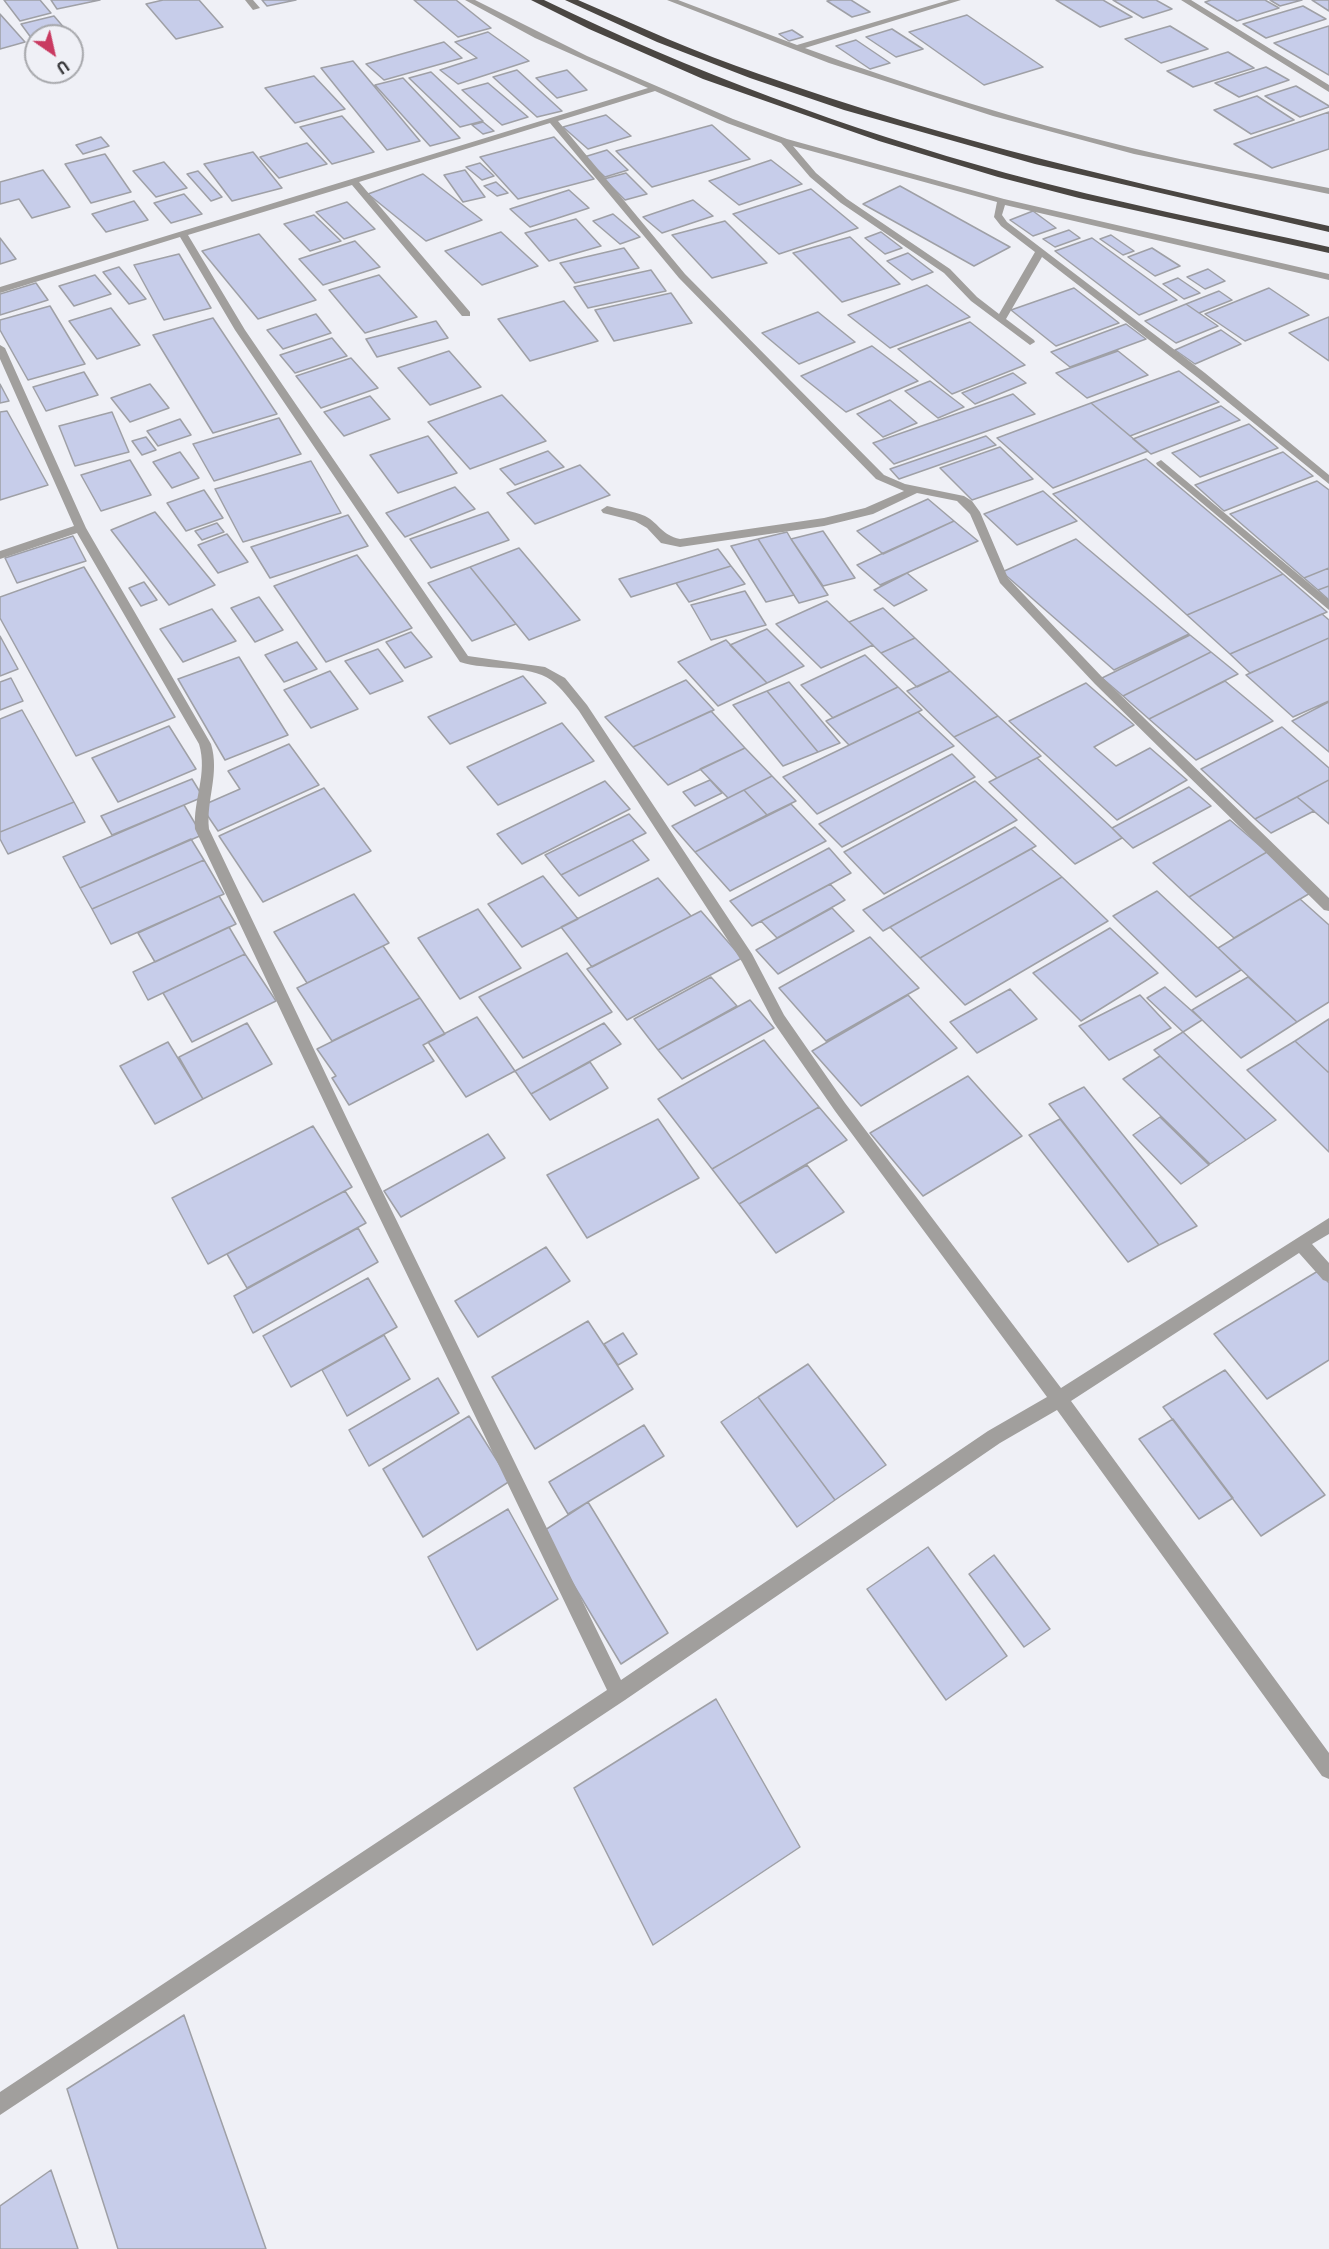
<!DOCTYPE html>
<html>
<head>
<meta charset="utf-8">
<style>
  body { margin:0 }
  #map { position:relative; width:1329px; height:2249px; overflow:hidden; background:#eff0f6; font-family:"IBM Plex Sans",sans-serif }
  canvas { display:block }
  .north { position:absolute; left:24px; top:24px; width:60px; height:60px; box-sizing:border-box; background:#eff0f6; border:2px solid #a7a8ac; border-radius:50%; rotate:146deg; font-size:16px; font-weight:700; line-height:24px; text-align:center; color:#3b3b3e }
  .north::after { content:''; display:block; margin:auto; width:21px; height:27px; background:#c93a61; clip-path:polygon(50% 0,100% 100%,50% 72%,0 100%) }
</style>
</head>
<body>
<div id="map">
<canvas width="1329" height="2249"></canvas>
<div class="north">U</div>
</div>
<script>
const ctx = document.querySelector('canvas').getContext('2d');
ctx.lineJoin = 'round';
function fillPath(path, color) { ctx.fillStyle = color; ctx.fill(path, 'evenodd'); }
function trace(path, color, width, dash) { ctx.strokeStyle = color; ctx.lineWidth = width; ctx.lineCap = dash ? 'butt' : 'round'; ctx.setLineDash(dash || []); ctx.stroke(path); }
const building = new Path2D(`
  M4,0H40L51,13L20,21Z
  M51,0H100L57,9Z
  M163,0H199L223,27L176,39L146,4Z
  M262,0H296L267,6Z
  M414,0H456L491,28L458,37Z
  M832,0H851L870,12L852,17L827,1Z
  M1056,0H1103L1132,17L1100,27Z
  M1113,0H1156L1172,9L1143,18Z
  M1211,0H1265L1279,8L1237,21L1205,2Z
  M1270,0H1302L1280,6Z
  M1312,0H1329V11Z
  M1303,6L1326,19L1266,38L1243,24Z
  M0,14L25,42L0,49Z
  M967,15L1043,67L984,85L909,32Z
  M54,16L66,30L32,39L21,24Z
  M1170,26L1208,49L1161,63L1125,39Z
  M1329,26V75L1274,43Z
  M892,29L923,49L896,57L866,37Z
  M792,30L803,37L789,41L779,34Z
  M488,32L529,61L458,84L440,70L477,58L455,42Z
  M856,40L890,63L870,69L836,46Z
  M444,42L462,58L384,80L366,64Z
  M1228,52L1254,68L1193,87L1167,71Z
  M353,61L420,141L387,150L321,68Z
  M1266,67L1289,80L1239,97L1215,83Z
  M517,70L562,111L537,117L493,77Z
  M567,70L587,90L557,98L536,78Z
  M431,72L483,121L460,127L409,78Z
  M314,76L345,109L295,123L265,88Z
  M403,78L460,138L430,146L375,85Z
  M488,83L528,117L502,125L462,90Z
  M1296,86L1329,106V107L1300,117L1265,96Z
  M1257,96L1294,120L1251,134L1214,110Z
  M1329,112V149L1272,168L1234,144Z
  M606,115L631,136L588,149L563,127Z
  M342,116L374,152L332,164L300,127Z
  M483,122L494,131L483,134L472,125Z
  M712,125L750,159L652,187L616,151Z
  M101,137L109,146L83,154L76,145Z
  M554,137L594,179L518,199L480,157Z
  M307,143L327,164L279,178L260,157Z
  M607,150L628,170L605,177L584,157Z
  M253,152L282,188L232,201L204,164Z
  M105,154L131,192L91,203L65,164Z
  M771,160L802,184L739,205L709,181Z
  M164,162L187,188L156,197L133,171Z
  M480,163L494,176L482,180L466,167Z
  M43,170L70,207L32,218L19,199L0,204V182Z
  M465,170L485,197L463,202L444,175Z
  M198,171L222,197L211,201L187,174Z
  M626,173L647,194L625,200L604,179Z
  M423,174L482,220L426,241L368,194Z
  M496,182L508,193L497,196L484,186Z
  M900,186L1010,247L974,266L863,204Z
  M811,189L858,228L779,254L733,214Z
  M569,190L589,208L530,227L510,209Z
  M184,194L202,214L171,223L154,203Z
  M693,200L713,216L662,233L643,217Z
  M134,201L148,220L106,232L92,214Z
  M347,202L375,229L344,239L316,212Z
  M1033,211L1056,228L1033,236L1010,220Z
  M613,214L640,237L620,244L593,221Z
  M314,215L341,241L310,251L284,224Z
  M576,219L601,246L549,261L525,233Z
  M725,221L767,263L712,278L672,235Z
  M1069,230L1080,238L1055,247L1043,239Z
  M501,232L538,266L482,285L445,251Z
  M881,232L902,248L885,254L865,238Z
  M259,234L316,300L258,319L202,251Z
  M1111,235L1134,251L1123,255L1100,239Z
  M850,237L900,284L842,302L793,253Z
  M0,238L16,259L0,264Z
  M1092,238L1177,300L1139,315L1055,251Z
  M355,241L380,267L323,285L299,259Z
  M624,248L639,268L575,283L560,263Z
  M1152,248L1180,266L1155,276L1128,257Z
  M908,253L933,272L912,280L887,261Z
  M179,254L211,308L164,320L134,265Z
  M119,267L146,299L129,304L103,272Z
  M1208,269L1225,281L1205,289L1187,277Z
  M651,270L666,291L588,308L574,287Z
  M95,275L111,294L74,306L59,286Z
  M379,275L417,317L365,333L329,290Z
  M1178,278L1200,293L1184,299L1163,284Z
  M36,283L48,300L0,315V294Z
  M927,285L970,317L890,348L848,315Z
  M1074,288L1119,323L1056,346L1011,310Z
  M1269,288L1309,315L1245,341L1205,314Z
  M1219,291L1232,300L1199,313L1186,304Z
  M671,293L692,323L614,341L595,310Z
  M564,301L598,341L530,361L498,319Z
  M1186,304L1218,326L1176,343L1145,321Z
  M50,306L85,364L28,380L0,330V320Z
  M111,308L140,345L97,359L69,321Z
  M818,312L855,342L799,364L762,333Z
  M316,314L331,333L283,349L267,330Z
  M1329,317V361L1289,333Z
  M213,318L277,414L213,433L153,335Z
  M436,321L448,338L377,357L366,339Z
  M970,322L1025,365L952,394L898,349Z
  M1126,324L1146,339L1070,367L1051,352Z
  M1221,330L1241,344L1195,364L1175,350Z
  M332,338L347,356L295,373L280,355Z
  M872,346L918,381L846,412L801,376Z
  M449,351L481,387L430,405L398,368Z
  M1118,351L1148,375L1087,398L1056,373Z
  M351,358L378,388L321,408L296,376Z
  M1179,371L1219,402L1130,436L1091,403Z
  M84,372L98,395L46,411L33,387Z
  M1013,373L1026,383L975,404L962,393Z
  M930,381L964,407L938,418L905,391Z
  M0,384L9,401L0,403Z
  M150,384L169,408L130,422L111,398Z
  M1013,394L1035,414L894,464L873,443Z
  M502,395L546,441L470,469L428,422Z
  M370,396L390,419L344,436L324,412Z
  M890,400L917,423L883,437L857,414Z
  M1091,403L1148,451L1053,488L997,438Z
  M1221,406L1240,420L1151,454L1133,439Z
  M7,411L48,485L0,500V412Z
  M112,412L129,452L75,466L59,426Z
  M279,418L301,454L214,481L193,444Z
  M180,419L191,435L158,446L147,431Z
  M1249,424L1278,448L1200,477L1172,453Z
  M428,436L457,473L398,493L370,455Z
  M986,436L996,445L899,479L890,469Z
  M146,437L156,450L142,455L132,441Z
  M1000,447L1033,479L972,500L940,468Z
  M548,451L564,467L515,485L500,469Z
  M180,452L199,478L172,488L153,462Z
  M1283,452L1313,476L1224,511L1195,485Z
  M1146,459L1283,574L1187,615L1053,494Z
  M130,460L151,495L101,511L81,475Z
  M311,461L341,513L243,542L215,489Z
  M580,465L610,495L535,524L507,493Z
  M1317,481L1329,490V568L1304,578L1230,514Z
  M455,487L475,509L405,537L386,513Z
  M204,490L223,518L186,531L167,503Z
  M1043,491L1077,521L1017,545L984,514Z
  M928,499L954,521L883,554L857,531Z
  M155,512L215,585L169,605L111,530Z
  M488,512L509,540L431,568L410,539Z
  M348,515L368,546L270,578L251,547Z
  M954,521L978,541L880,585L857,565Z
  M217,523L224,532L202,540L195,531Z
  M823,531L855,578L823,586L791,539Z
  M787,532L791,539L828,595L799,603L758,539Z
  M227,534L248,562L218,573L198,545Z
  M73,536L86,561L17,583L5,558Z
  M758,539L794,595L766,602L731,546Z
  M1076,539L1189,634L1114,670L1002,572Z
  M519,548L580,620L529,640L470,567Z
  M718,549L731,566L631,597L619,579Z
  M357,555L412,628L326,662L274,586Z
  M731,566L745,584L689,602L676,583Z
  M84,567L175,717L76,756L0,618V597Z
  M470,567L516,624L472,641L428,583Z
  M1329,568V586L1318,590L1304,578Z
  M907,573L927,590L894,606L874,590Z
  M1283,574L1327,612L1230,654L1187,615Z
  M144,582L157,600L141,606L129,588Z
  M1329,586V600L1318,590Z
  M745,591L766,625L711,640L691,605Z
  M259,597L283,630L255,642L231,608Z
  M827,601L873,645L821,668L776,624Z
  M883,608L915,638L881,653L849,622Z
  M212,609L236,641L183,662L160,629Z
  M1322,614L1329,620V638L1250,673L1230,654Z
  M767,629L804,666L767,683L730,645Z
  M411,632L432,657L405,668L386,642Z
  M1190,635L1211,652L1123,696L1102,678Z
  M0,636L18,669L0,676Z
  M915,638L950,671L917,687L881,653Z
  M1329,638V701L1293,717L1246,675Z
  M726,640L767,683L718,706L678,662Z
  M297,642L317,669L284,682L265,655Z
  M378,649L403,681L370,694L345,661Z
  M1211,652L1238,674L1149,719L1123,696Z
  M865,655L898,687L833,718L801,685Z
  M239,657L288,735L225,760L178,679Z
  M330,671L358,709L311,728L284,690Z
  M950,671L998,716L954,737L907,691Z
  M523,676L546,703L450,744L428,717Z
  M11,678L23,701L0,710V682Z
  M686,680L714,710L633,747L605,717Z
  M1225,681L1273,721L1196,760L1149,719Z
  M789,682L840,743L818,752L767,691Z
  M1086,683L1134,725L1094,747L1116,766L1150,748L1187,780L1117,820L1009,721Z
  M898,687L922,710L849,745L826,721Z
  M767,691L818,752L783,766L733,705Z
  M1329,702V752L1292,721Z
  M22,710L74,802L0,832V719Z
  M711,711L745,748L668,785L633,747Z
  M918,712L954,746L817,814L783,777Z
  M998,716L1041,756L997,778L954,737Z
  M562,723L594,761L498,805L467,767Z
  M169,726L196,769L118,802L92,758Z
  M1282,727L1329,768V780L1255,819L1201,769Z
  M289,744L319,785L218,831L201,806L240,789L228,771Z
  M745,748L772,776L728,798L700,769Z
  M952,754L975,777L842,847L819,824Z
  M1037,758L1112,828L1122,838L1075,864L989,782Z
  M772,776L796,801L767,815L744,790Z
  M192,779L203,797L112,835L101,816Z
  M710,780L722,793L695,806L683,792Z
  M1329,780V824L1297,797Z
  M605,781L630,809L522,864L497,834Z
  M975,781L1017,820L884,894L844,852Z
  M1189,787L1211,806L1133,848L1112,828Z
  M324,788L371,851L263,902L219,836Z
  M744,790L767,815L695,852L672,826Z
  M1297,797L1314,811L1271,833L1255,819Z
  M74,802L85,822L8,854L0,839V832Z
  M791,804L826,841L730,891L695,852Z
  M184,805L202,835L80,888L63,857Z
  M629,814L646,833L561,875L545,855Z
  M1230,820L1267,852L1189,897L1153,863Z
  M1015,827L1036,846L883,931L863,910Z
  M191,839L204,860L92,909L80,888Z
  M632,840L649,860L579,896L561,875Z
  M829,848L851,873L752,926L730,901Z
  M1031,849L1062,877L920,958L890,927Z
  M1267,852L1312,892L1234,938L1189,897Z
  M204,860L224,894L111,944L92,909Z
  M543,876L578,919L522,947L488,904Z
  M1062,877L1108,921L965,1005L920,958Z
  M658,878L691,916L592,967L561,927Z
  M830,884L845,900L777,938L761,921Z
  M1157,891L1218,948L1241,970L1196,997L1113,916Z
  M354,894L389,943L307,983L274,932Z
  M219,896L236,924L155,962L138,933Z
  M1300,899L1329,925V1002L1297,1022L1218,948Z
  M832,908L854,931L778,974L756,950Z
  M478,909L521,968L460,999L418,938Z
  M701,911L742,958L627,1020L587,969Z
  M229,927L245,954L148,1000L133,972Z
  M1110,928L1158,973L1081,1021L1033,973Z
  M870,937L919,988L826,1041L779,988Z
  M383,946L420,998L332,1041L297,988Z
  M567,953L612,1012L523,1058L479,997Z
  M245,954L276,1001L192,1042L163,993Z
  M711,977L737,1006L658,1050L634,1019Z
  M1248,977L1297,1022L1241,1058L1192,1010Z
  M1165,987L1202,1020L1183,1032L1147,998Z
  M1010,989L1037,1019L977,1053L950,1022Z
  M908,995L957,1048L861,1106L812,1051Z
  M1140,995L1171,1028L1109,1060L1079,1026Z
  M420,998L445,1034L423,1045L434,1061L349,1105L332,1078L336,1076L317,1049Z
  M750,1000L774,1028L682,1079L658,1050Z
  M477,1017L515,1071L466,1097L428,1042Z
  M1329,1019V1073L1295,1041Z
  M247,1023L272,1064L203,1099L179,1057Z
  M604,1023L621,1044L531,1094L515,1071Z
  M1183,1032L1276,1120L1246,1140L1154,1050Z
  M764,1040L819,1107L712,1169L658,1099Z
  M1295,1041L1329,1073V1152L1247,1070Z
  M168,1042L203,1099L155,1124L120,1066Z
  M1160,1056L1246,1140L1210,1164L1123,1079Z
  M590,1062L608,1088L550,1120L531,1094Z
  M968,1076L1022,1136L923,1196L870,1133Z
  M1084,1087L1197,1226L1159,1245L1049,1104Z
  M819,1107L847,1140L739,1204L712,1169Z
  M1160,1117L1209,1165L1181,1184L1133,1135Z
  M658,1119L699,1178L587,1238L547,1175Z
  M1060,1119L1159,1245L1128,1262L1029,1135Z
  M313,1126L352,1187L208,1264L172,1198Z
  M488,1134L505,1158L401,1217L384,1191Z
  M807,1165L844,1212L776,1253L739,1204Z
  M345,1191L366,1223L247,1288L227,1254Z
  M358,1228L378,1262L253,1333L234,1296Z
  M546,1247L570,1281L478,1337L455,1301Z
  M1318,1271L1329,1283V1360L1267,1399L1214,1334Z
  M368,1278L397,1327L291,1387L263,1336Z
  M588,1321L633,1389L535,1449L492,1377Z
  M623,1333L637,1354L618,1365L604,1344Z
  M384,1335L410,1379L347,1416L322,1370Z
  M808,1364L886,1465L835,1500L758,1397Z
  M1225,1370L1325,1495L1261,1536L1163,1407Z
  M438,1378L459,1413L369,1466L349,1430Z
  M758,1397L835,1500L797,1527L721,1422Z
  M469,1416L510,1481L423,1537L383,1469Z
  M1173,1419L1233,1498L1199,1519L1139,1439Z
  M644,1425L664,1456L568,1514L549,1482Z
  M588,1502L668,1633L621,1664L542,1532Z
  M508,1509L558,1599L477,1650L428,1557Z
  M928,1547L1007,1656L946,1700L867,1589Z
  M994,1555L1050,1629L1024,1647L969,1574Z
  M716,1699L800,1847L653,1945L574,1788Z
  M184,2015L266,2249H118L67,2089Z
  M51,2170L78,2249H0V2206Z`);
fillPath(building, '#c7cdea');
trace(building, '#9fa0a6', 1.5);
fillPath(new Path2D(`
  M245,0H253L260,8L253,10Z`), '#a19f9d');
fillPath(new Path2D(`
  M465,0H475L587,56L733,119L787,139L1004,199L1329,274V280L1005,205L1002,215L1007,222L1205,373L1329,475V484L1197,377L1042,257L1006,319L1034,340L1035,342L1030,345L971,301L944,273L841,203L810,177L781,143L727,123L655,91L558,121L685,274L884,475L905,484L964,496L972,501L980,512L1008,578L1103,678L1329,898V911L1324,910L1095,684L1000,583L970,514L957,501L917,493L873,514L824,526L680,547L661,543L647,528L635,521L603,513L601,510L607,506C619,509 633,511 645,516C660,524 661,535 680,539L824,518L865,508L904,491L876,479L679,278L550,123L359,182L470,312V316H462L352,185L188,235L245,330L468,656L545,667L565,678L587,705L752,954L784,1015L845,1103L1061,1388L1329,1218V1234L1312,1244L1329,1263V1282L1323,1280L1299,1253L1071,1401L1329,1753V1779L1322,1776L1057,1410L1000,1443L625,1700L0,2115V2092L607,1690L334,1123L195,829C193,799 208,774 199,744L77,533L0,559V551L74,526L0,359V345L5,348L86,528L211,744C220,774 206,799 209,829L348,1121L621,1680L988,1431L1047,1397L835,1111L774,1023L742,962L579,711C570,700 562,688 551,680C529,664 487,671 460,662L235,330L180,237L0,293V287L648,88L535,38ZM793,146L997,202L994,217L1001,226L1035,252L999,314L977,297L950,269L847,199L816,173Z
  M667,0H678L797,45L949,0H961L805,48C912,87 1021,121 1132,148C1197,164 1263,175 1329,188V194L1134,154L993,116L829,63Z
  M1181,0H1191L1329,85V92Z
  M1161,460L1329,600V610L1157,465L1156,463Z`), '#a19f9d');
fillPath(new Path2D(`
  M531,0H544C692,72 847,129 1006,173C1113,202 1221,223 1329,247V253L1079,198L998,177L879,141L703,79L589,29Z
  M565,0H578C638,26 697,53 759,74C945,140 1137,184 1329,226V232L1035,164L844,110L750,78L657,42Z`), '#4a4642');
</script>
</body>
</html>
